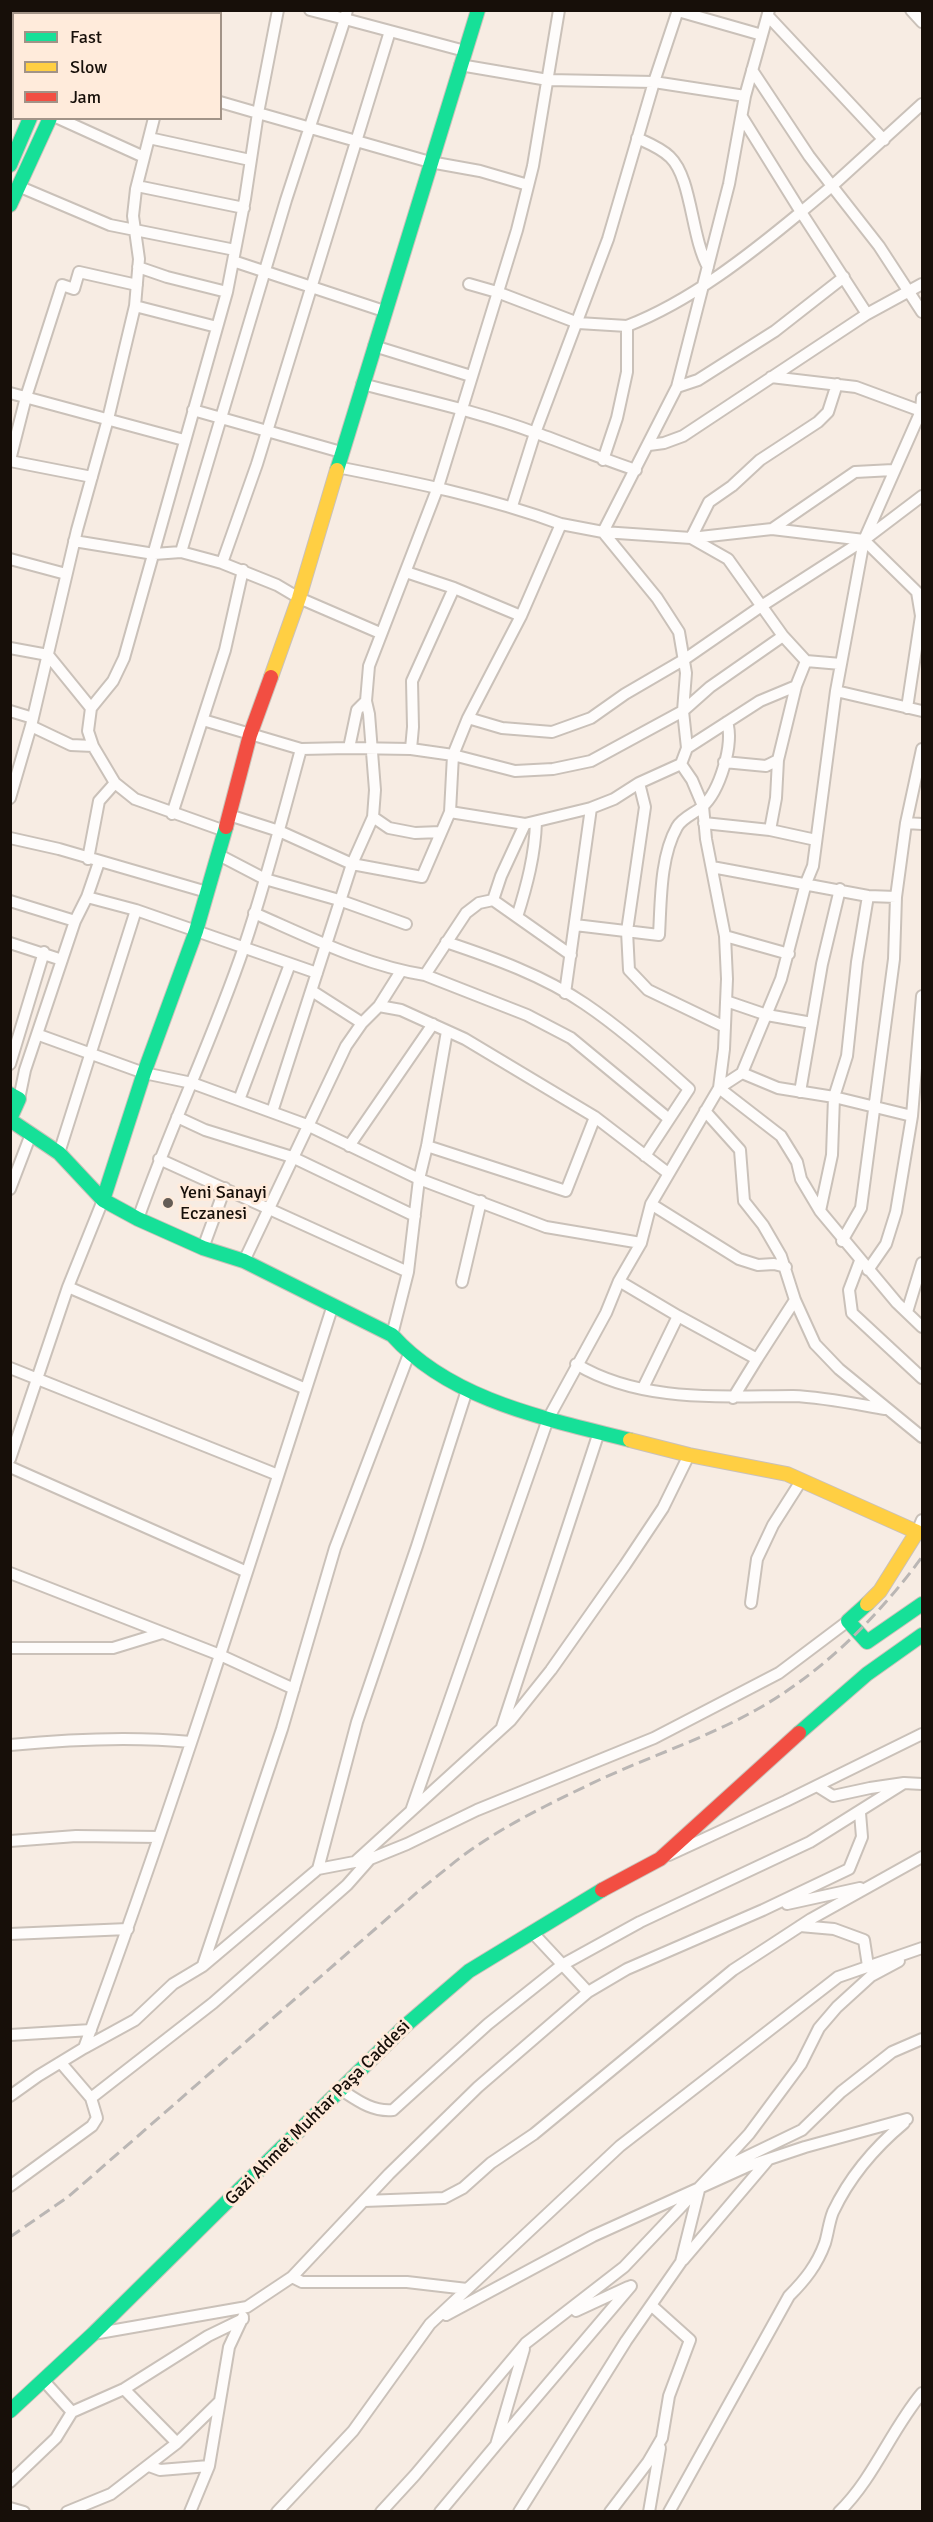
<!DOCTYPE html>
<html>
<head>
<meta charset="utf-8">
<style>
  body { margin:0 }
  #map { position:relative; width:933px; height:2522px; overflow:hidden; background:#f7ece3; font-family:Signika,sans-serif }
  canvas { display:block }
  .frame { position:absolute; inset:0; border:12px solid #170f09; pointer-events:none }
  .legend { position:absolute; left:12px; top:12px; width:210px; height:108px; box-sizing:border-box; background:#ffebdb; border:2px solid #a29387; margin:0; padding:8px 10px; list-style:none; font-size:18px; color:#170f09 }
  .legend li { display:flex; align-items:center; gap:12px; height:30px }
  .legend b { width:30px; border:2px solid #a29387 }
</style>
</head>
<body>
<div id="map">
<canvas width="933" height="2522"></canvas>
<div class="frame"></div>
<ul class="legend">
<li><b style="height:8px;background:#16e098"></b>Fast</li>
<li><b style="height:8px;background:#ffcf43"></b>Slow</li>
<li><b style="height:8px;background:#f24e42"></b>Jam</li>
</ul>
</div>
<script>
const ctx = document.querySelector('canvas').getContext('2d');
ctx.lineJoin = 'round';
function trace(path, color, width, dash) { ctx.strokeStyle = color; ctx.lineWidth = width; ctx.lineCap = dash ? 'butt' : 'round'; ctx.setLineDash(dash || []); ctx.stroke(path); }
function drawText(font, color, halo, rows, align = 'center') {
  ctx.font = font + ' Signika,sans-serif'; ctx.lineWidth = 6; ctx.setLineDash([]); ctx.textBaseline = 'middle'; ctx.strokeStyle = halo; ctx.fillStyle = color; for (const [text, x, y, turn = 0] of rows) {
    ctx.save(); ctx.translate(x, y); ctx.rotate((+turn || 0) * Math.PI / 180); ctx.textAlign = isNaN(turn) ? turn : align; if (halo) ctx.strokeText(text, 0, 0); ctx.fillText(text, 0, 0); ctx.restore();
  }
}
const street = new Path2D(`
  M278,10L258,113L430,162L480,171L528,185
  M310,10L345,19L347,10
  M911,10L922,22
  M678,11L762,35
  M186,14L187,10
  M768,16L884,140
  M460,65L548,80L654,82L745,96
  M752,70L809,156L832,186L922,104
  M220,102L258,113L245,199L227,292L124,658L113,681L91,708L88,731L93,746L115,783L135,799L225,831
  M742,117L801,212L832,186L879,246L922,312
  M58,118L144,157
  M149,138L250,160
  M637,138C648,143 661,148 670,157C692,178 691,237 708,267
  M18,186L110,225L235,250
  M137,186L244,208
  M233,261L384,311
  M138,267L167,277L227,292
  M469,284L497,292L578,323L627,326V372L617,418L603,460
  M135,306L217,327
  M627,326C691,301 749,255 801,212L867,314
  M374,346L471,376
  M771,377L856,387L921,411
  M362,384C420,399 480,412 536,433C570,445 602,459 636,470
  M837,384L828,412L818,422L760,460L732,486L709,502L691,538L772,529L864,540L917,592L921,616L907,708
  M677,387L698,380L775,331L844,277
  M10,393L184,440
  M922,398L921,411L864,540L836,691L813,866L806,883L781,979L742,1073L719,1088L781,1136L797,1162L801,1179L820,1211L897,1303L922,1327
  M193,410L341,452
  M649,445L664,443L683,436L867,314L922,284
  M10,460L26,397L62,285L74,289L79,272L137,285
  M10,461L92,477
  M337,467C413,482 488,497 561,524L521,616L468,718L453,755L450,812L422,877L352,864L373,817L375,790L369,714L366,701
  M512,506L535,433L608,239L654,82L678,10
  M561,524L603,532L691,538L728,559L783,636L806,661L841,664
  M772,529L855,472L893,470
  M74,541L154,554L181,552L222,563L277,585L299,598L380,633
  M181,552L286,200L345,19L465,51
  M10,559L66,574
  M222,563L257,464L390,31
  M406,572L454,588L521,616
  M10,648L48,655L91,708
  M836,691L922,711
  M10,711L33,718
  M468,718L502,728L552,732L591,718L625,694L685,659L763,605L864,540L922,496
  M203,720L301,749L349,748L357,710L366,701L369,666L438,487L517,230L533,166L559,10
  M31,726L71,745L93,746
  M349,748L411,749L453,755L515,771L553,769L591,761L683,711L710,687L783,636
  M687,748L683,711L686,673L679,632L657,598L603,532L677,387L729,184L745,96L769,10
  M411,749L413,727L412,681L454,588
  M724,762L766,766L778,760
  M639,783L645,807L627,931L629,970L648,990L725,1027
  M10,798L31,726L77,530L108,419L135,306L139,259L133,216L136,189L154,118
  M450,812L525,824L591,808L614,799L639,783L681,764L687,748L760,701L796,686L806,661
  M172,814L225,650L243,570
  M229,815L279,831L352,864L272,1112
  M373,817L389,828L415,833L441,832
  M704,823L770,830L776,798L778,760L796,686
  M906,823L922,824
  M770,830L816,840
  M10,838L59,849L207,892
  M219,855L265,879L339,900L406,924
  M88,859L99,801L115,783
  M712,867L868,896L896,897
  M87,897L99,862
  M493,900L571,955
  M10,901L75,921L87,897L136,910L59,1153
  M136,910L317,973
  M254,913C309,937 366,966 425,975L466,913L479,903L493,900L501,876L525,824
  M517,917C527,885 535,855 536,822
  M575,925L659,935C661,901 660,857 677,827C682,818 695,813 702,807C720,791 734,744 727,722
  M725,936L789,954
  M446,942C494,958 544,976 585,1004C622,1029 656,1059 689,1089L645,1156
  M10,943L62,960
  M425,975L527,1015L571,1038L669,1119
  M312,991L362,1023
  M565,993L591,808
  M726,1001L767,1015L812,1023
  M379,1006L401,971
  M39,1035L144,1073L192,1083L307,1125L419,1179L546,1227L641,1243
  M10,1064L44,952
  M742,1073L778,1088L834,1097L912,1116
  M800,1092L822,964L840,889
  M19,1099L25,1070L75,921
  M239,1100L290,964
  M705,1111L740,1150L744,1201L763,1225L781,1256L795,1300L815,1344L839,1369L922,1437
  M177,1117L205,1130L292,1157L415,1216
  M349,1146L433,1024
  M427,1146L566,1191L595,1117
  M159,1159L408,1272
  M10,1189L31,1134
  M651,1204L739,1259L758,1265L774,1264L786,1267
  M820,1211L832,1155L834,1097L847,1056L857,962L868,896
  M138,1219C170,1127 213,1039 244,947C266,882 283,815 301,749
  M842,1241L861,1208L894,959L896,897L906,823L922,749
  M203,1248L225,1188
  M244,1261L346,1046L362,1023L379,1006L401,1010L465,1039L595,1117L668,1173
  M860,1261L849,1290L852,1313L922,1378
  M868,1270L886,1244L896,1212L912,1116L922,996
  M619,1281L678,1316L757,1359L795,1300
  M462,1282L481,1201
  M68,1287L306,1389
  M907,1312L922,1263
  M392,1335L408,1272L419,1179L427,1146L447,1031
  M576,1364C641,1403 721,1396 793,1396C823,1397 856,1404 885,1409
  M10,1368L278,1475
  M643,1388L678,1316
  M733,1398L757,1359
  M10,1459L68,1287L103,1200
  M10,1467L247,1572
  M917,1532L922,1520
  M10,1573L220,1655L294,1689
  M751,1603L757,1559L773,1525L801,1481
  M10,1648H113L162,1633
  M502,1727L599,1432
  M10,1745C71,1739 130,1736 191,1742
  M817,1786L833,1796L870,1788L904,1783L922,1784
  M411,1811L548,1419L606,1313L619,1281L641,1243L651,1204L719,1088L724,1049L727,979L725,936L706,839L703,806L692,780L681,764
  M10,1841L76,1836L159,1837
  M669,1855L786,1801L922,1734
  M355,1862L511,1720L551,1670L625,1565L663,1508L689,1455
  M318,1869L357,1722L417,1546L467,1390
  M787,1904L860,1888
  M800,1926L834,1929L864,1940L868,1966
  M532,1932L588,1992
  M10,1934L128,1929
  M203,1965L282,1729L335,1548L409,1354
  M10,2035L91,2030
  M84,2048C175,1803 253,1553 333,1305
  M61,2063L91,2098
  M340,2089C357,2100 372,2112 393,2110L488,2024L562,1965L640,1922L810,1842L904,1783
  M10,2096L38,2076L84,2048L135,2020L173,1984L203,1966L318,1869L370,1859L407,1844L477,1810L654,1738L779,1673L848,1621
  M719,2170L802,2130L841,2092L892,2052L922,2039
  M10,2186L92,2126L97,2118L91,2098L213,2003L347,1885L370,1859
  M364,2201L444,2198L463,2188L491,2163L534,2134L733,1970L811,1919L922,1857
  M683,2260L768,2160
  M292,2277L302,2282H407L467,2289
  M576,2311L628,2287
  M446,2315L593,2236L748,2166L805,2147L907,2119
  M93,2334L247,2307L292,2277L389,2174L478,2087L588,1992L627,1969L763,1910L849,1869L862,1837L860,1813
  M44,2381L72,2412
  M124,2389L177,2443
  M496,2445L631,2286
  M149,2466L160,2470L209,2466
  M10,2482L56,2438L72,2412L124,2389L208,2336L243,2319
  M10,2508L24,2512
  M67,2512L111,2494L177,2443L219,2402
  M190,2512L209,2466L229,2347L243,2317
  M277,2512L353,2431L430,2324L620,2146L838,1977L922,1948
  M381,2512L415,2475L526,2343L624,2267L713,2173L749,2134L801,2064L819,2028L837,2007L871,1976L899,1961
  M440,2512L496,2445L524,2349
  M519,2512L626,2341L681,2262L699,2190
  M610,2512L648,2462L662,2438L669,2396L690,2340L651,2305
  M649,2512L660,2448
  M669,2512L789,2296C805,2280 817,2265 825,2243C828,2233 829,2222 833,2212C850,2176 874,2148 904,2123
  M839,2512C874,2478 891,2430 922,2393`);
const fast = new Path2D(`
  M75,14L77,10
  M10,165L30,118
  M10,205L50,118
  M337,470L478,10
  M10,1094L19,1099L10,1119
  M10,1120L59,1153L103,1200L138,1219L203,1248L244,1261L392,1335C451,1401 548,1419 630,1440
  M103,1200L144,1073L196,931L226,827
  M867,1604L848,1621L867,1642L922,1604
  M799,1733L867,1674L922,1635
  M10,2411L93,2334L405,2026L469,1971L602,1890`);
const slow = new Path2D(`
  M96,14L98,10
  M271,677L299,598L337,470
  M630,1440L689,1455L787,1474L917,1532L880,1591L867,1604`);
const jam = new Path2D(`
  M226,827L250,735L271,677
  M602,1890L660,1859L799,1733`);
trace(street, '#cac1b9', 14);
trace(fast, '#cac1b9', 16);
trace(slow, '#cac1b9', 16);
trace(jam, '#cac1b9', 16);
trace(street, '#fefcfb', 10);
trace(fast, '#16e098', 14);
trace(slow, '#ffcf43', 14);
trace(jam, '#f24e42', 14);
trace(new Path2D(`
  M10,2237L68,2197L421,1889C439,1875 456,1860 475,1847C513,1821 557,1800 599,1780C651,1756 706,1738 756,1710C822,1673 878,1617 922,1557`), '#bab6b4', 3, [12, 6]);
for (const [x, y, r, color] of [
  [168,1203,6,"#655c55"]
]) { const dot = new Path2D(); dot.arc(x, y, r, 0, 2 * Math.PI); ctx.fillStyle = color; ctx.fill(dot); trace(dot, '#ffebdb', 2); }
drawText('18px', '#170f09', '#ffebdb', [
  ["Yeni Sanayi",180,1193],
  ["Eczanesi",180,1214]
], 'left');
drawText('18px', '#170f09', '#ffebdb', [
  ["Gazi Ahmet Muhtar Paşa Caddesi",318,2113,-45]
]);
</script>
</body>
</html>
